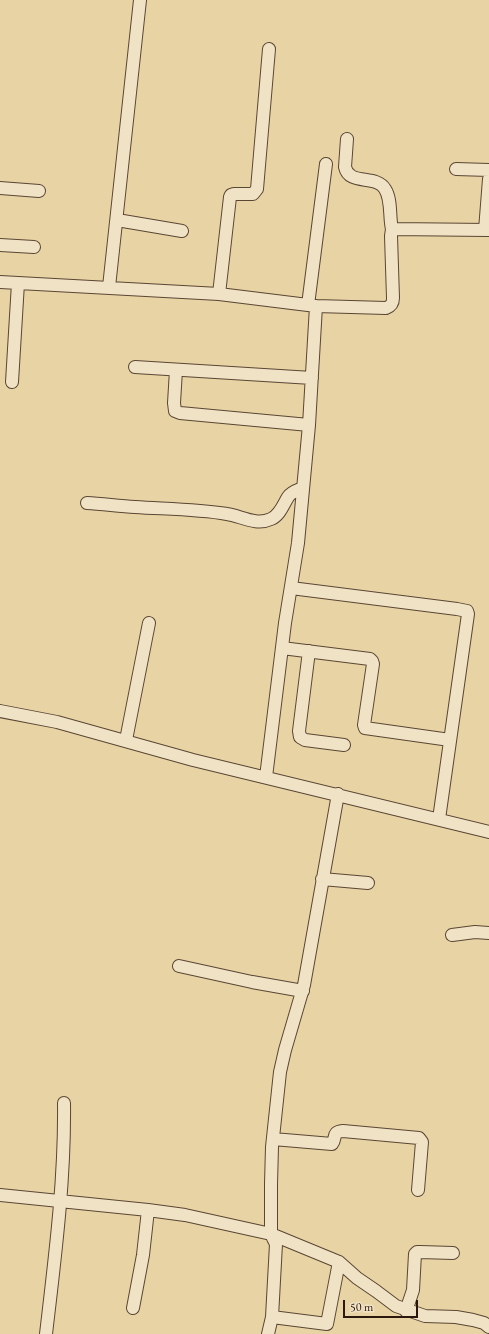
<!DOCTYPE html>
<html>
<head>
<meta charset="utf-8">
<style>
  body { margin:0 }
  #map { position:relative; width:489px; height:1334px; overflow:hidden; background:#e8d3a4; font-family:"EB Garamond",serif }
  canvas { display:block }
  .scale { position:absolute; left:343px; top:1300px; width:75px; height:18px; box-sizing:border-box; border:2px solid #2b170e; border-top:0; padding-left:5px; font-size:12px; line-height:14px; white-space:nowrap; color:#2b170e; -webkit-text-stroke:3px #f0e2c4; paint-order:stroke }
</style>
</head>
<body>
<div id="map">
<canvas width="489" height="1334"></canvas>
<div class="scale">50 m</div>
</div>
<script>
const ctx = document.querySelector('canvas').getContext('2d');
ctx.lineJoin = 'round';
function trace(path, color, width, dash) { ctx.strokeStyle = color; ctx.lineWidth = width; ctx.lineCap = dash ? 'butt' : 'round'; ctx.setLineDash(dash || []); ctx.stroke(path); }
const minor = new Path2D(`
  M347,139L345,167C349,186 376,174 385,189C392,200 389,217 392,229
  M456,169L489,170
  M0,188L39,191
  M117,220L182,231
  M485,230L489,179
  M0,245L34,247
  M0,282L219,294L316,306L309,425L298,543L285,623L266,777
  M109,287L140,0
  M219,294L230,197L231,195L234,194H253L257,189L269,49
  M308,305L326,164
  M316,306L386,308C391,306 393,304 393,298L391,236L392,229L489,230
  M135,367L312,378
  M176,370L174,403L175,411L180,413L309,425
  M12,382L18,283
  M87,503C103,504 119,506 135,507C166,509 197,509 227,514C241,516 256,526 271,519C280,515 283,505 288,497C291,492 298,490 303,488
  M291,588L457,609L467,611L468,614L439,819
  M282,648L370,659L372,661L373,664L364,725L365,728L450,740
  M309,651L299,731L300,737L305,740L344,745
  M0,711L57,722L193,760L489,832
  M126,740L149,623
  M322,879L368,883
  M452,935L475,932L489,933
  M179,966L252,982L303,991
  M273,1139L332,1144C337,1138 331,1132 343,1131L419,1138L422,1142L418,1190
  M0,1195L148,1210L185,1215L271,1234L339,1262L357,1278L376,1291L396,1306L425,1316L456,1317L473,1320L484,1323L489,1327
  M133,1308L143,1255L148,1210
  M406,1311L413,1290L415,1254L417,1252H420L453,1253
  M272,1317L276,1244L271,1234V1184L272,1147L280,1072L285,1050L304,985L338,794
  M46,1334C55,1257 65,1180 64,1103
  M268,1334L272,1317L327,1324L339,1262`);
trace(minor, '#5a4634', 14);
trace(minor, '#f0e2c4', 12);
</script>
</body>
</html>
